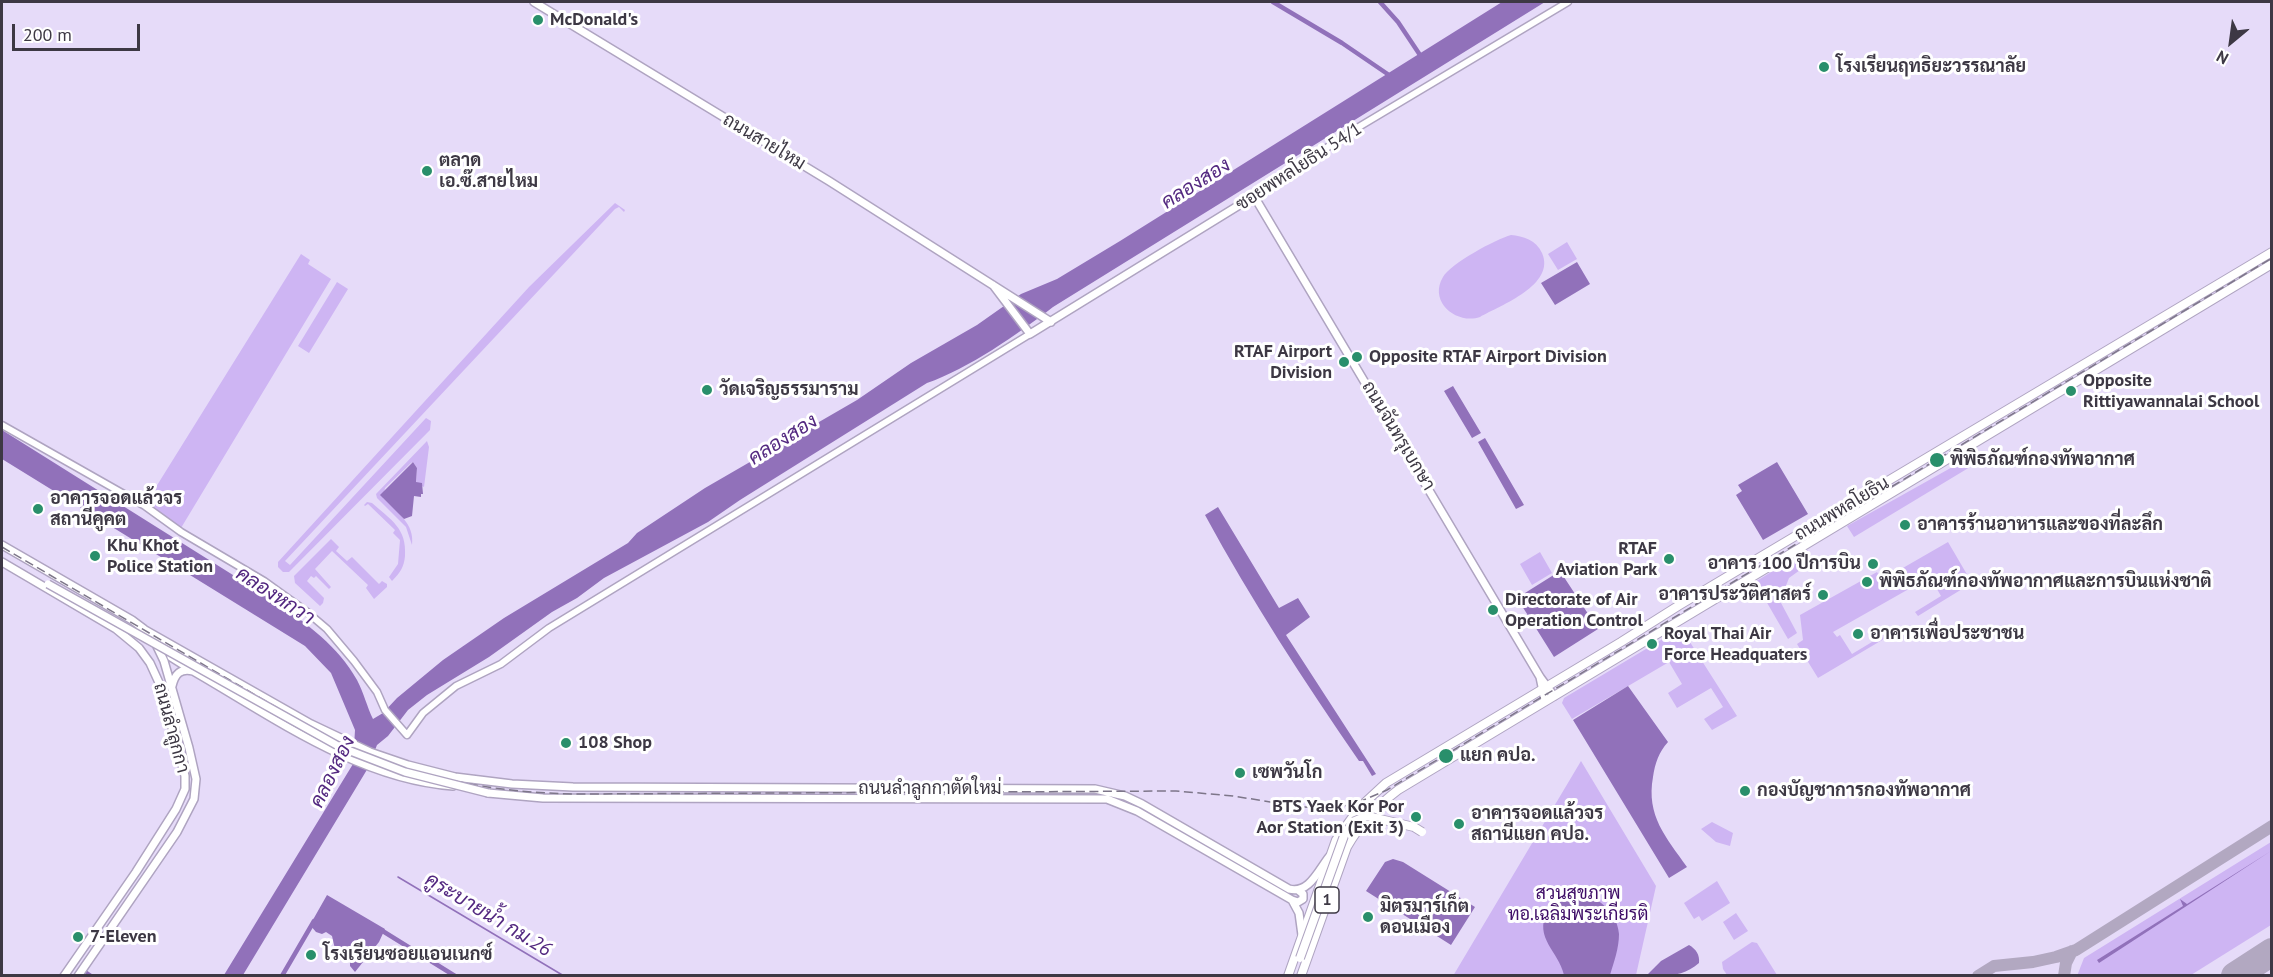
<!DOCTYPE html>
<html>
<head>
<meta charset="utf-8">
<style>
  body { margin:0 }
  #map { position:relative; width:2273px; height:977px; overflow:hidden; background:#e6dbf9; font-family:"PT Sans",sans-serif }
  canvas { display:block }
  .frame { position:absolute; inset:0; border:3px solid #3d3844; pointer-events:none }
  .north { position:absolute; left:2201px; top:12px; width:60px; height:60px; -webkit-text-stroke:4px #fff; paint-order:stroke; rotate:209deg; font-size:16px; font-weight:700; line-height:24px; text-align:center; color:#3d3844 }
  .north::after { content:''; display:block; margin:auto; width:21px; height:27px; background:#3d3844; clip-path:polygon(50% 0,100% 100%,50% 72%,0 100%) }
  .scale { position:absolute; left:12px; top:24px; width:128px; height:27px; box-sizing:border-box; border:3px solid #3d3844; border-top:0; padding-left:8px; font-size:18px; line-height:21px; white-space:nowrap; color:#3d3844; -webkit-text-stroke:4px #fff; paint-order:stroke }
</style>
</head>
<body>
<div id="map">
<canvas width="2273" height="977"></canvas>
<div class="frame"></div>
<div class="north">N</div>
<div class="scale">200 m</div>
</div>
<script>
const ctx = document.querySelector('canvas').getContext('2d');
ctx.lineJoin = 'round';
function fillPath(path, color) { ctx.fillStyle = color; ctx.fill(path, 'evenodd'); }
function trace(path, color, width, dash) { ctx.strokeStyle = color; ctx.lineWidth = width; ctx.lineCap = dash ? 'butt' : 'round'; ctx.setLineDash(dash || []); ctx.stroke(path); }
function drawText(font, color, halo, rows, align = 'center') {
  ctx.font = font + ' "PT Sans",Sarabun,sans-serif'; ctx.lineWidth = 6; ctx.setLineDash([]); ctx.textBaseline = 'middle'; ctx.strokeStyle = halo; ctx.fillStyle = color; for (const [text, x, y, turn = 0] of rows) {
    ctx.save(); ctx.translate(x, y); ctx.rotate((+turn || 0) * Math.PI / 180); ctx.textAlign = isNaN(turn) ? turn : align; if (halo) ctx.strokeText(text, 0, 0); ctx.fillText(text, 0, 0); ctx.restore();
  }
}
fillPath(new Path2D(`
  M615,203L625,210L624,212L619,207L615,209L285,561L290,565L426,418L431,421L430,430L289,572H283L278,567V562L529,287Z
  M1511,235C1523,236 1536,240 1542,253C1556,285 1501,305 1480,317C1457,325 1428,302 1443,277C1450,264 1496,239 1511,235Z
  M1567,242L1577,259L1558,270L1548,254Z
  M301,254L310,260L308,264L331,279L181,528L148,505L151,495Z
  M337,282L348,289L309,353L298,346Z
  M427,441L429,447L424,487L416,483L417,468L413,462L411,463L385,488L383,498C397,512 415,524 412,545L406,527L377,498L376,494Z
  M1981,451L1985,458L1854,537L1847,526Z
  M367,502L372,503C391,520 407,528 405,556C404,567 400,573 392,581L389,577L398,564L400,540L393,533L395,530L368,504L365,506L364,505Z
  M331,539L339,547L336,551L347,561L352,557L379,584L382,581L387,584V587L374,599L366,588L368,585L332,551L315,569L331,587L329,589L316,576L314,578L311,576L307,581L324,598L323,603L320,606L295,583L294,576Z
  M1948,542L1972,583L1918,616L1915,612L1941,596L1930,577L1833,632L1837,637L1840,635L1852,654L1877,639L1876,636L1891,629L1894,633L1818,678L1797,644L1803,640L1800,615L1877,572L1882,580Z
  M1807,550L1814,560L1789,578L1780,601L1797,633L1788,639L1755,582Z
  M1540,552L1552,573L1532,585L1520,564Z
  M1681,628L1737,716L1712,730L1704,719L1723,707L1711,688L1677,708L1668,693L1682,684L1669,662L1572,719L1562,703L1564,698Z
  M1581,761L1656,886L1636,975L1453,976Z
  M1712,822L1733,833L1730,846L1716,842L1701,829Z
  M2271,842V925L2191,975L2077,976L2084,958Z
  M1717,881L1730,903L1702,921L1699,916L1694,919L1684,903Z
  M1736,913L1748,931L1734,940L1723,922Z
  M1752,942L1757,943L1777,975H1727L1723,969L1722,962Z`), '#ceb5f3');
fillPath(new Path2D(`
  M1502,2H1545L1053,307C1018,334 968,369 927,383L740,500L708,522L604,578L577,598L552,612L489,657L427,695L408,710L388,736L377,745L368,768L243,975H224L353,764L355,730L331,673L305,646L2,459V430L276,602C307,624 338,646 357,680C364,693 367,707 373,719L383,713L397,698L443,660L504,618L628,543L637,533L705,488L857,400L911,363L977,325L1021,294L1057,279L1120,241Z
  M1577,262L1590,284L1555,305L1541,283Z
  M1453,386L1481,433L1472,438L1444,391Z
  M1485,438L1524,505L1516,509L1478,442Z
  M413,462L417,468L416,482L422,483L423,494H421V497L414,496L412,516L404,519L380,495Z
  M1777,462L1808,514L1763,540L1736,495L1742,491L1738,485Z
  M1218,507L1279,608L1298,598L1310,617L1286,635L1376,774L1372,776L1363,761H1359C1304,681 1251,600 1205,515Z
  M1560,571L1598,629L1554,657L1517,598Z
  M1628,686L1668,742C1659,752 1655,763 1653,777C1646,816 1666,837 1687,867L1669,878L1573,720Z
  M2271,851L2099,963L2097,960L2183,906L2180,899L2187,904Z
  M1393,859L1403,862L1475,907L1451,945L1366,891L1385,862Z
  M1565,890C1588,890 1617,907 1619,934C1619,948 1614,962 1610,975H1564C1558,950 1534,939 1547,911C1552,901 1556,896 1565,890Z
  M327,895L385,929L379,942L355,972L350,966C351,954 343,955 335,949L332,936L326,932L322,934L316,932L310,925Z
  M1689,945C1696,949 1700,955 1699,963C1683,977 1667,976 1647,975L1661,961Z`), '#9171ba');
trace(new Path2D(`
  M398,877L564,976`), '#9171ba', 1.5);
trace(new Path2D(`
  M1273,2L1342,43L1389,75
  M1380,2L1398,22L1422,58
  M381,930L455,976
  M85,972L91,976
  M282,976L314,921`), '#9171ba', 4.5);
trace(new Path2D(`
  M1978,976L1994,966L2033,962L2056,957L2076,950L2272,826
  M2064,976L2066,963L2072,951`), '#b2a8c1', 12);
trace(new Path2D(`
  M2235,976L2272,952`), '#b2a8c1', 28);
const tertiary = new Path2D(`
  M1254,196L1352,131L1568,2
  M2,425L145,506L181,532L264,581L307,612L327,629L354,661L377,692L385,710L407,735L423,713L456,686L501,664L549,628L1030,334`);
const secondary = new Path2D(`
  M534,2L829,181L1051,322
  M993,285L1030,334L1254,196L1540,677L1554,696
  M2,545L132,620L144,629
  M2,562L116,629L139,648L150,663L161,687L185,776V789L176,809L136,872L64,976
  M140,627L311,724L370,752L408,765L455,777L512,784L573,787L1095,789L1125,796L1142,804L1289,889C1309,894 1318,871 1329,857
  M174,648L170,652L171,657L190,669
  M1540,677L1545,701
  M172,686C175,674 180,668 193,671C273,717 358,779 453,786
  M488,793L543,798L1107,799L1137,811L1292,900L1299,913L1302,935
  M1292,900L1298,902L1303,899V894L1298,890
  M78,976L177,832L194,799L196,779L189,748L164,661L155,642`);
const primary = new Path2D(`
  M1288,976L1336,840L1359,808L1386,783L1621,642L1678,606L2272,252
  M1301,976L1347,847C1360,824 1377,806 1398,790L2272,264`);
trace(tertiary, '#afa4c1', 9);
trace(secondary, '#afa4c1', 10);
trace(primary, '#afa4c1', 10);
trace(tertiary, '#fff', 6);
trace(secondary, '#fff', 7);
trace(primary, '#fff', 8);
trace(new Path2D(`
  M2,547L329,738C408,777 491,793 579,794L1176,791L1233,796L1302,807L1326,808L1352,805L1387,790L2272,258`), '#7d7689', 1.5, [9, 4.5]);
const secondaryBridge = new Path2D(`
  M48,584L340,747L405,772L488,793`);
const primaryBridge = new Path2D(`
  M1300,958L1345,833L1355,821L1367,816L1414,827L1422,832`);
trace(secondaryBridge, '#afa4c1', 10, []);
trace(primaryBridge, '#afa4c1', 10, []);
trace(secondaryBridge, '#fff', 7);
trace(primaryBridge, '#fff', 8);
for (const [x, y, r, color] of [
  [538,20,6,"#298f6b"],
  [1824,67,6,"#298f6b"],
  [427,171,6,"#298f6b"],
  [1357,357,6,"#298f6b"],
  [1344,362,6,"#298f6b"],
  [707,390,6,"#298f6b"],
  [2071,391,6,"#298f6b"],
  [1937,460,8,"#298f6b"],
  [38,509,6,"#298f6b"],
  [1905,525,6,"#298f6b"],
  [95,556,6,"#298f6b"],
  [1669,559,6,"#298f6b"],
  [1873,564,6,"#298f6b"],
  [1867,582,6,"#298f6b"],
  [1823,595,6,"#298f6b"],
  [1493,610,6,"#298f6b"],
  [1858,634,6,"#298f6b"],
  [1652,644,6,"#298f6b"],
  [566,743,6,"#298f6b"],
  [1446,756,8,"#298f6b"],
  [1240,773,6,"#298f6b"],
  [1745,791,6,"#298f6b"],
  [1416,817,6,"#298f6b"],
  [1459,824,6,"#298f6b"],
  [1368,917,6,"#298f6b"],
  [78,937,6,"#298f6b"],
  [311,955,6,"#298f6b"]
]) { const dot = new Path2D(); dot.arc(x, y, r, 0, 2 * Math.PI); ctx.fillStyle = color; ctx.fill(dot); trace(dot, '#fff', 2); }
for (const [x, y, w] of [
  [1327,900,24]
]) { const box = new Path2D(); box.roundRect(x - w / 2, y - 13, w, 26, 4.5); ctx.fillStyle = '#fff'; ctx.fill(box); trace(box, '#3d3844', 1.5); }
drawText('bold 16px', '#3d3844', null, [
  ["1",1327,900]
]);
drawText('bold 18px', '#3d3844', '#fff', [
  ["McDonald's",550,20],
  ["โรงเรียนฤทธิยะวรรณาลัย",1836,67],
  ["ตลาด",439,161],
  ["เอ.ซ๊.สายไหม",439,182],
  ["RTAF Airport",1332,352,"right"],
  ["Division",1332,373,"right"],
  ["Opposite RTAF Airport Division",1369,357],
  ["Opposite",2083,381],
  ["Rittiyawannalai School",2083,402],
  ["วัดเจริญธรรมาราม",719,390],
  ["พิพิธภัณฑ์กองทัพอากาศ",1950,460],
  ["อาคารจอดแล้วจร",50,499],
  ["สถานีคูคต",50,520],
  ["อาคารร้านอาหารและของที่ละลึก",1917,525],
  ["Khu Khot",107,546],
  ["Police Station",107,567],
  ["RTAF",1657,549,"right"],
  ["Aviation Park",1657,570,"right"],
  ["อาคาร 100 ปีการบิน",1861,564,"right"],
  ["พิพิธภัณฑ์กองทัพอากาศและการบินแห่งชาติ",1879,582],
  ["อาคารประวัติศาสตร์",1811,595,"right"],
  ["Directorate of Air",1505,600],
  ["Operation Control",1505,621],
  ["Royal Thai Air",1664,634],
  ["Force Headquaters",1664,655],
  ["อาคารเพื่อประชาชน",1870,634],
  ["108 Shop",578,743],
  ["แยก คปอ.",1460,756],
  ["เซพวันโก",1252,773],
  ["กองบัญชาการกองทัพอากาศ",1757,791],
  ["BTS Yaek Kor Por",1404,807,"right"],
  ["Aor Station (Exit 3)",1404,828,"right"],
  ["อาคารจอดแล้วจร",1471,814],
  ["สถานีแยก คปอ.",1471,835],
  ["มิตรมาร์เก็ต",1380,907],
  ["ดอนเมือง",1380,928],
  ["7-Eleven",90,937],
  ["โรงเรียนซอยแอนเนกซ์",323,955]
], 'left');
drawText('18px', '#3d3844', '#fff', [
  ["ถนนสายไหม",764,142,31],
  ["ซอยพหลโยธิน 54/1",1299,167,-33],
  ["ถนนจันทรุเบกษา",1398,436,59],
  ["ถนนพหลโยธิน",1842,509,-31],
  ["ถนนลำลูกกา",171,728,75],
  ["ถนนลำลูกกาตัดใหม่",930,789]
]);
drawText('18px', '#3e0d67', '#fff', [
  ["สวนสุขภาพ",1578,894],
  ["ทอ.เฉลิมพระเกียรติ",1578,915]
]);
drawText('italic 20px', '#532880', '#fff', [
  ["คลองสอง",1196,184,-32],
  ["คลองสอง",783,440,-32],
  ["คลองหกวา",275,596,33],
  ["คลองสอง",333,772,-64],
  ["คูระบายน้ำ กม.26",488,915,31]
]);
</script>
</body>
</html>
